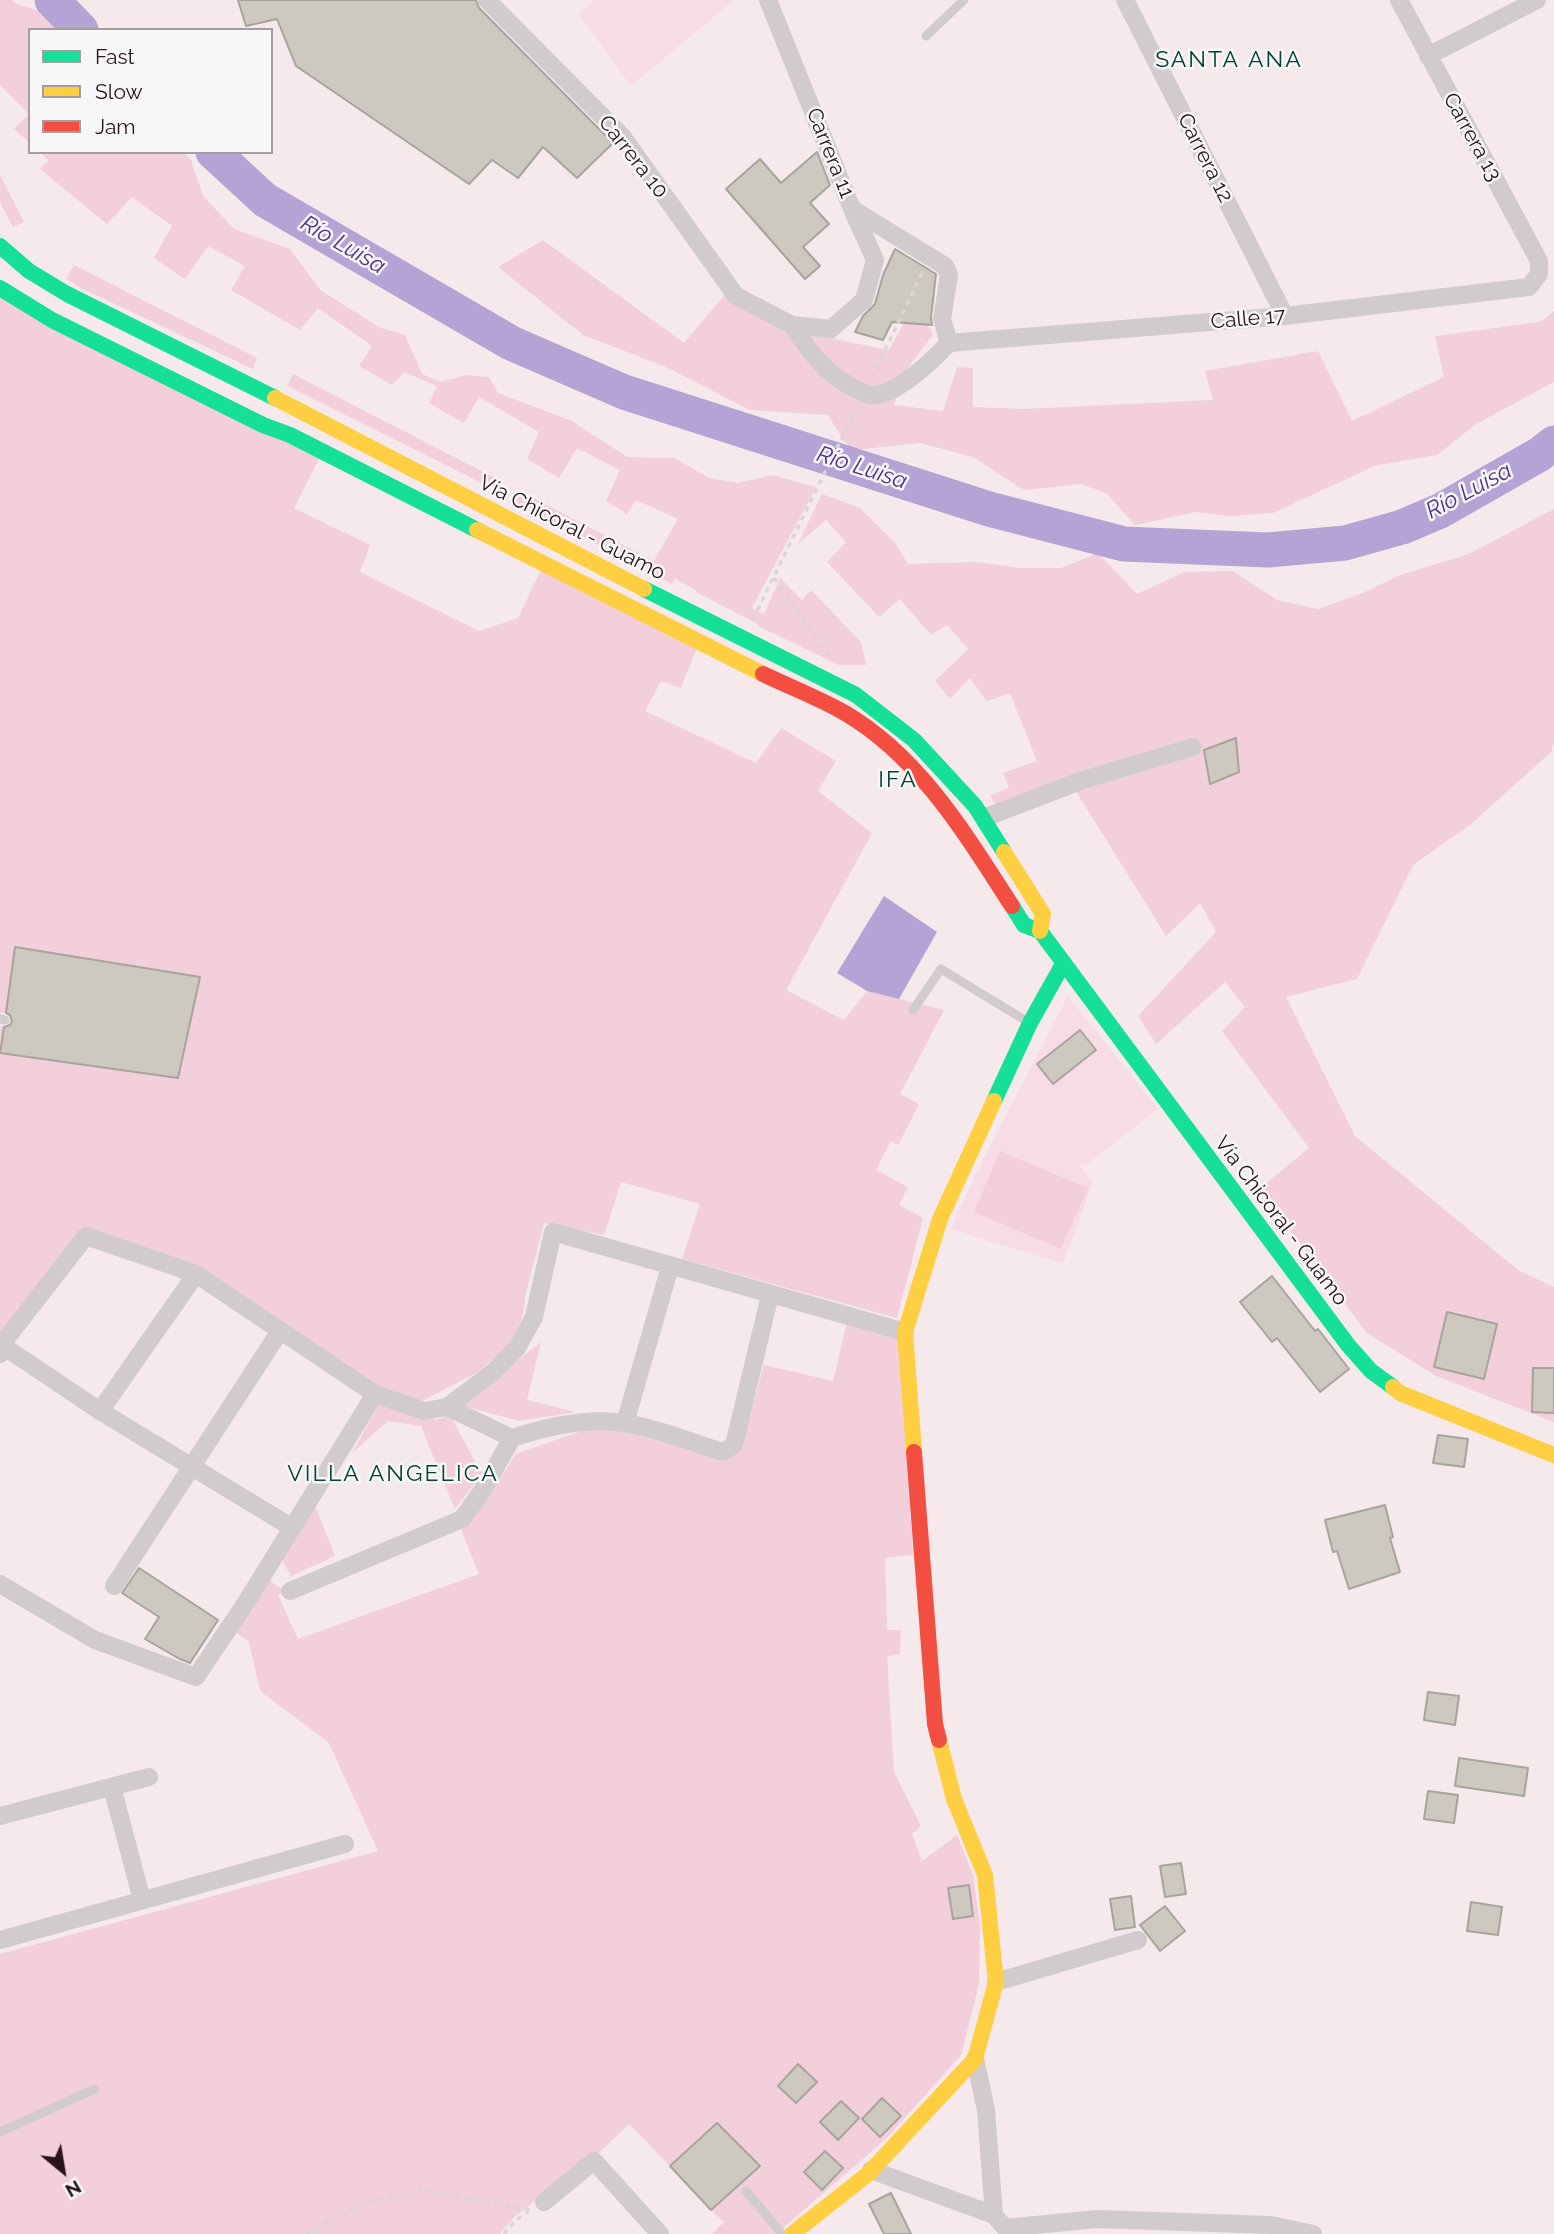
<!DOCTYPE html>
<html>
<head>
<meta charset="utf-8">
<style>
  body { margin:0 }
  #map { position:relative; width:1554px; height:2234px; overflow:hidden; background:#f5e9ec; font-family:Raleway,sans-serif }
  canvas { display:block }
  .legend { position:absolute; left:28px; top:28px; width:245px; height:126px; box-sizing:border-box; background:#f7f7f7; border:2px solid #a59c9f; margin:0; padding:9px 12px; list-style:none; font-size:21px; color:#29141c }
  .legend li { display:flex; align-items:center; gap:14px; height:35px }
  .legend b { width:35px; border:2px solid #a59c9f }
  .north { position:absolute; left:28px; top:2136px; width:70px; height:70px; -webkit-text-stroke:5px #f7f7f7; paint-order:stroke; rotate:150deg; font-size:19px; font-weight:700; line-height:28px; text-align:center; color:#29141c }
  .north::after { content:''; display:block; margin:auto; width:24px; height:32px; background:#29141c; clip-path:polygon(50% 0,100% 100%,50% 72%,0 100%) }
</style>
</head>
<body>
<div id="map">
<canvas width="1554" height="2234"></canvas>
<ul class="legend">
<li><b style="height:9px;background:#16e098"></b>Fast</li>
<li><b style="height:9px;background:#ffcf43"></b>Slow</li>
<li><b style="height:9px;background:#f24e42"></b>Jam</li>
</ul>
<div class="north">N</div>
</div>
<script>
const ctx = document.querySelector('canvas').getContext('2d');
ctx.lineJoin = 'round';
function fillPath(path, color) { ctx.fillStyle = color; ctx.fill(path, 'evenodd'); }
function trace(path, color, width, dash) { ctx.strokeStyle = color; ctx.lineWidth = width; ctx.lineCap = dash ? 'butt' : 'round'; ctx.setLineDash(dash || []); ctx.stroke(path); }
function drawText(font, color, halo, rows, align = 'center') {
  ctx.font = font + ' Raleway,sans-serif'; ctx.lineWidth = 5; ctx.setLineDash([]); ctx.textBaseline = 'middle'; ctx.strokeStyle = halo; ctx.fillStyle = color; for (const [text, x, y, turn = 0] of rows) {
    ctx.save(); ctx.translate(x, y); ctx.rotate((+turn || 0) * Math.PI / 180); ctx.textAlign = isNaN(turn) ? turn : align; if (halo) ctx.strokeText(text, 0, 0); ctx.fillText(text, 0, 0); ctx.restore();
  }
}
fillPath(new Path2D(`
  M595,0H734L631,86L578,13Z
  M1068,996L1158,1109L1086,1165H1080L1093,1183L1063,1264L951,1229L976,1173Z`), '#f8dce5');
fillPath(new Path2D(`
  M0,0H12L16,4L47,13L57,30H30V143L14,129L29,114L0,85Z
  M40,152H183L191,160L203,196L234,229L290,249L320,290L381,328L405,335L422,374L441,382L467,375L489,377L498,393L572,421L627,457L674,458L709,478L737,483L772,475L816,487L752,608L764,614L780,578L802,600L811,590L861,642L866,665H839L758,626V624L696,592V590L675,579L672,584L515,502L522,492L654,561L678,519L636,500L627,514L606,501L620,470L577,448L559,478L527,459L539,432L479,397L464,423L429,403L437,386L404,372L392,385L359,366L372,346L318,308L300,330L231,290L245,266L208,246L185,279L154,258L172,226L132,197L107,224L40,169L48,160Z
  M0,175L24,222L13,227L0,202Z
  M543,240L684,343L732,286L838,340L889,350L904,323L928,325L933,335L907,369L894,405L943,411L957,367L973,368V407L1023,409L1213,400L1205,371L1318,351L1352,421L1444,377L1435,336L1540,322L1554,311V382L1476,424L1437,455L1377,465L1273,513L1230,516L1196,512L1135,525L1107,494L1082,484L1024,490L973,457L920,443L853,450L844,441L828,415L750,410L666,367L583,335L498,267Z
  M74,265L257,358L253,369L83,289L66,279Z
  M0,296L319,459L294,508L370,545L360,572L479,631L518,618L541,570L698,645L681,688L661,681L645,711L756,763L781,728L836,761L818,791L872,833L786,990L844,1020L867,991L944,1010L900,1094L919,1104L898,1145L891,1141L876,1170L908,1187L899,1205L923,1218L897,1318L682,1259L700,1204L621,1182L604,1235L544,1223L526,1292L522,1319L508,1346L478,1372L420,1402L374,1388L197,1266L86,1230L0,1338V1026L4,1027L1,1053L177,1078L200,977L16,947L6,1013H0Z
  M293,374L497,479L492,488L287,386Z
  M822,494L860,508L895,543L908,564L978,562L1020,568H1061L1098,553L1137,594L1185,572L1233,571L1277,600L1318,609L1363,593L1400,575L1469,554L1554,509V743L1551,752L1470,825L1413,865L1357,979L1286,997L1355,1136L1518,1270L1554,1287V1422L1436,1376L1367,1333L1259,1189L1309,1148L1222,1031L1245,1007L1225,982L1156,1044L1138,1016L1216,932L1200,903L1166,936L1072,785L1004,816L990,796L1009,788L1003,773L1037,761L1010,693L987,701L970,678L950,699L935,681L968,649L947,625L931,635L900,599L879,617L827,562L846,542L826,520L798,544Z
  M1000,1151L1088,1188L1061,1249L974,1212Z
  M847,1323L898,1336L913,1555L885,1558L887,1630H901L900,1654L887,1656L894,1772L921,1826L912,1834L922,1861L957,1835L973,1875L980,1924L979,1984L961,2055L886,2139L776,2234H712L724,2222L711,2210L760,2166L717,2123L670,2166L629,2124L601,2151L514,2217L500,2234H0V1954L378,1851L329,1743L260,1691L249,1642L232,1629L265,1578L285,1591L278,1595L298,1639L479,1574L458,1522L481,1507L516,1454L599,1425L723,1457L741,1449L764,1365L833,1381Z
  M541,1342L527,1400L576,1412L519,1421L460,1405Z
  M380,1403L437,1420L450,1415L482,1474L455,1509L421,1426L388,1421L352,1453Z
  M315,1505L335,1556L291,1576L281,1559Z`), '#f2cfda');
fillPath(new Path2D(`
  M884,896L937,932L899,999L867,991L837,973Z`), '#b5a3d5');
trace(new Path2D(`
  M52,0L81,30
  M213,152L265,200L511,343L624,392L989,509L1124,544L1268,550L1345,543L1402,527L1440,511L1540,454L1554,443`), '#b5a3d5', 35);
const building = new Path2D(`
  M238,0H476L479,8L613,143L577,178L543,147L518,178L492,160L469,184L296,66L277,19L246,26Z
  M817,152L830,185L810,203L829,224L803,247L820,266L805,279L726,189L760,159L781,183Z
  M895,249L936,274L931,317L932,325L892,322L883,340L855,332L863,316L875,304L883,275Z
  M1236,738L1239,772L1210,784L1204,750Z
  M15,947L200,977L178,1078L0,1053L4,1027L10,1025L12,1021L10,1015L6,1013Z
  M1080,1030L1096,1050L1053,1084L1037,1064Z
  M1272,1276L1315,1331L1318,1329L1349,1369L1320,1392L1277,1338L1272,1342L1240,1302Z
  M1447,1312L1497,1324L1484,1379L1434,1367Z
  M1533,1368H1554V1413L1532,1412Z
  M1438,1435L1468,1439L1464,1467L1433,1463Z
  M1385,1505L1393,1537L1390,1538L1400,1572L1349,1589L1337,1551L1333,1552L1325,1520Z
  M139,1568L218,1620L190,1663L178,1658L145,1639L159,1617L122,1593Z
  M1428,1692L1459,1696L1455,1725L1424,1720Z
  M1459,1758L1528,1768L1524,1796L1455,1786Z
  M1428,1791L1458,1795L1454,1823L1424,1819Z
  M1181,1863L1186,1894L1165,1897L1160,1866Z
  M969,1885L973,1916L953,1919L948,1888Z
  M1131,1896L1135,1927L1115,1930L1110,1899Z
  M1471,1902L1502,1907L1498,1935L1467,1931Z
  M1165,1906L1185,1931L1160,1951L1140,1925Z
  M798,2064L817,2082L796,2103L778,2086Z
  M882,2098L901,2116L880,2137L862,2119Z
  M841,2101L859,2118L838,2140L820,2122Z
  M717,2123L760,2166L711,2210L670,2166Z
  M825,2151L843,2168L822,2190L804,2172Z
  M891,2193L911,2234H884L869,2204Z`);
fillPath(building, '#cdc9c1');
trace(building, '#a8a49c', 2);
trace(new Path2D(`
  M872,377L922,273
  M774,578L829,656
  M753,619L856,409
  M306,2234L361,2205L420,2189L530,2210
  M504,2234L516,2220L528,2212`), '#dbd5d8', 3.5, [5, 5]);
trace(new Path2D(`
  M926,36L964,0
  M913,1010L941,969L1028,1022
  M0,1019L5,1020
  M0,2132L95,2089
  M746,2191L782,2234`), '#d1cbcd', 9);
trace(new Path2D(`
  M487,0L622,136L736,296L792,325L831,329L864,300L875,260L852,209
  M768,0L852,209L945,266L949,275L942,319L949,343
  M1125,0L1285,316
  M1428,56L1537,0
  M792,325C810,353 828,377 860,391C863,392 866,395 870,395C894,398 933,360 949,343
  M949,343L1285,316L1529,287L1539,274V261L1399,0
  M984,818L1083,780L1193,747
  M0,1344L100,1411L291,1527
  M0,1354L2,1344L86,1236L196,1274L375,1394L424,1411L447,1407L492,1373L517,1348L534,1317L553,1232L905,1332
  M447,1407L512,1438C546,1427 587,1417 624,1423C657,1428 690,1442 723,1452L734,1445L770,1295
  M100,1411L196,1274
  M625,1423L670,1267
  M0,1584L95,1640L196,1677L245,1604L375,1394
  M114,1586L280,1331
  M290,1591L462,1519L482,1491L512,1438
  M112,1787L142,1900
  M0,1816L149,1777
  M0,1940L345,1844
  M996,1982L1138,1940
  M975,2059L986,2110L994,2215L1005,2228L1097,2219L1271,2225L1313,2234
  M871,2170L994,2215
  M544,2202L594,2161L660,2234`), '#d1cbcd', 18);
trace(new Path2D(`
  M0,246L29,271L67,294L275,398
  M0,288L52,320L263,425L290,435L477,530
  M644,589L856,695L914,740L975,806L1004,852
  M1012,906L1024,925L1040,931L1348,1345L1371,1371L1393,1387
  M994,1101L1030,1023L1063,964`), '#16e098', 16);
trace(new Path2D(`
  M275,398L644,589
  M477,530L763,674
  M1004,852L1043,914L1040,931
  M1393,1387L1400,1393L1554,1455
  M914,1452L905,1332L940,1219L994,1101
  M792,2234L868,2174L975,2059L996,1982L985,1875L954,1799L939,1740`), '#ffcf43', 16);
trace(new Path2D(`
  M763,674C790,687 819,698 845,713C920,757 966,835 1012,906
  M914,1452L935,1724L939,1740`), '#f24e42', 16);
drawText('21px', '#29141c', '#f7f7f7', [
  ["Carrera 13",1472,137,61],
  ["Carrera 11",830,153,68],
  ["Carrera 10",633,157,52],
  ["Carrera 12",1205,158,63],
  ["Calle 17",1248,319,-5],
  ["Vía Chicoral - Guamo",572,528,27],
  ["Vía Chicoral - Guamo",1281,1221,53]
]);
ctx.letterSpacing = '2px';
drawText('23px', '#044035', '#f7f7f7', [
  ["SANTA ANA",1229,60],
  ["IFA",898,780],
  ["VILLA ANGELICA",393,1474]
]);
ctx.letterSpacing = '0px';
drawText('italic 23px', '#513386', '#f7f7f7', [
  ["Río Luisa",343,245,30],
  ["Río Luisa",862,468,18],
  ["Río Luisa",1469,491,-28]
]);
</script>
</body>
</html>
